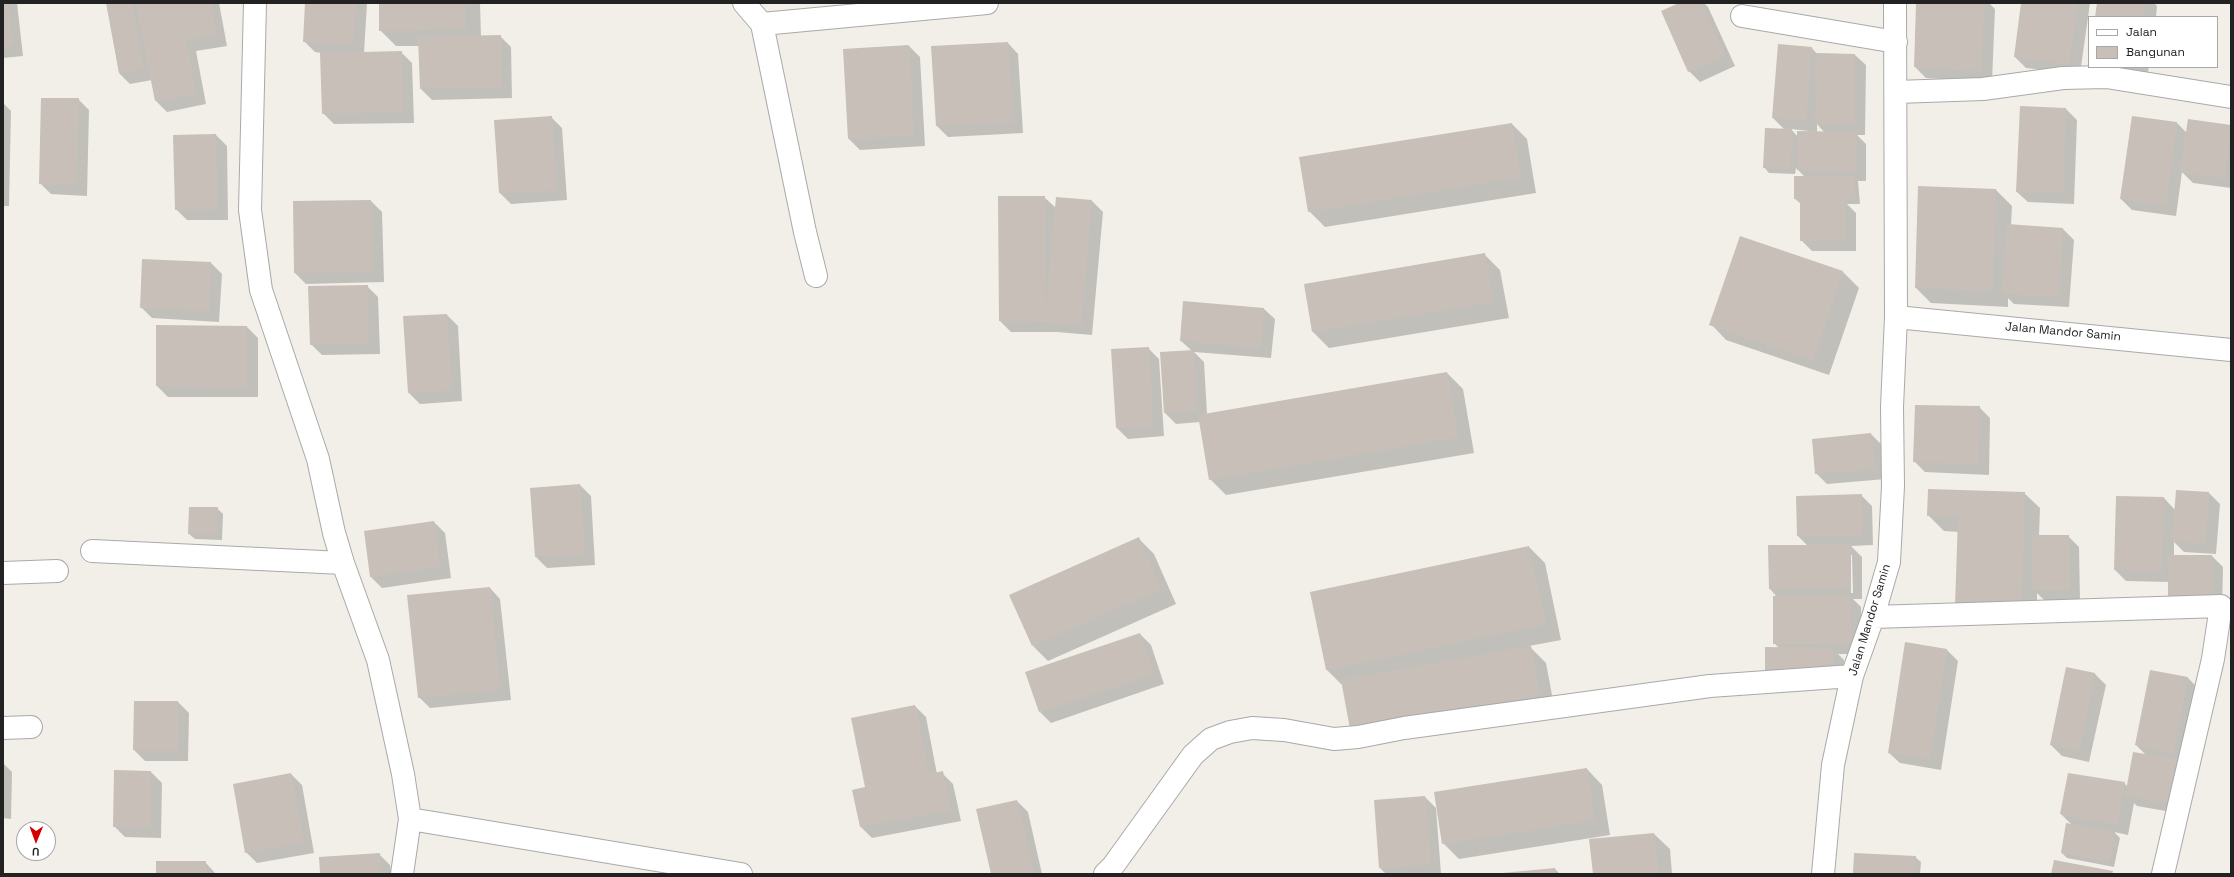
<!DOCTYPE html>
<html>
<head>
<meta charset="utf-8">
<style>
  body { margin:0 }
  #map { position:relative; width:2234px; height:877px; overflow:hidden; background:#f2efe9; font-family:"Space Grotesk",sans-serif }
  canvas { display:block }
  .frame { position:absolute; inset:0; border:4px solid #222; pointer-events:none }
  .legend { position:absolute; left:2088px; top:16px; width:130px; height:52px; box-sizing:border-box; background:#fff; border:1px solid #a7a7a7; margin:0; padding:5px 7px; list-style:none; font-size:12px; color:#222 }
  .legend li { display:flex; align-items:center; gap:8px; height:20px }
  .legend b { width:20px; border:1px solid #a7a7a7 }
  .north { position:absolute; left:16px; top:821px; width:40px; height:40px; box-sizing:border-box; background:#fff; border:1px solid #a7a7a7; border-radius:50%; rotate:181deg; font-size:11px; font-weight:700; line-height:16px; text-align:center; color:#222 }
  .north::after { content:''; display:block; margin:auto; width:14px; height:18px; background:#d40000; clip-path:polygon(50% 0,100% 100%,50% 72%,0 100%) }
</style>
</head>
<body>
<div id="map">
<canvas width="2234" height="877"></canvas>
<div class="frame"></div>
<ul class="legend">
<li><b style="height:5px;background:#fff"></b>Jalan</li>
<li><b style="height:11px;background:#c7bfb8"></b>Bangunan</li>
</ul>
<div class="north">U</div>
</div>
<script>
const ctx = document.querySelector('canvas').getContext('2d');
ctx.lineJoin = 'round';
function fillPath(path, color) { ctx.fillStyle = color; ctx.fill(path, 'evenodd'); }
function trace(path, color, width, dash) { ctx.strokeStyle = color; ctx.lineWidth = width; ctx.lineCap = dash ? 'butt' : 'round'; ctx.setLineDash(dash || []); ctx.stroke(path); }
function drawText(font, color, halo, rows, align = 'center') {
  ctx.font = font + ' "Space Grotesk",sans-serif'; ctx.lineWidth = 3; ctx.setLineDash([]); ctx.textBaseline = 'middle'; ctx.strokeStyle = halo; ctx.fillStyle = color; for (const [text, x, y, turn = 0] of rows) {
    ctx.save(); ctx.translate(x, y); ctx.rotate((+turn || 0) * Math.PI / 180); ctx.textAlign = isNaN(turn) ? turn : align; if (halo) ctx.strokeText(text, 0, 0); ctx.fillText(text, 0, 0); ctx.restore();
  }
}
fillPath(new Path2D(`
  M3,3H17L23,56L3,58Z
  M107,3H140L141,5L151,3H219L227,46L196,51L206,104L167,112L156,101L152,80L130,84L119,73Z
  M306,3H367L364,53L401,52L412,63L414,123L334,124L323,113L321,53L315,52L304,41Z
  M380,3H480L481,37L500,36L511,47L512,98L432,100L421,89L419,46H396L380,30Z
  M1681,3H1704L1708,7L1735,66L1700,82L1689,71Z
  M1917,3H1989L1995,9L1992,82L1926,78L1915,67Z
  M2022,3H2090L2080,74L2026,68L2015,57Z
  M2098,3H2154L2157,6L2156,17H2096Z
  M1008,43L1018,54L1023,133L948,137L937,126Z
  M909,46L920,57L925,146L860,150L849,139L844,50Z
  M1812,48L1817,54L1855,55L1866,65L1865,135H1857L1866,144V181H1858L1860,204H1847L1856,213V251H1812L1801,240V204L1795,199L1805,177L1796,168L1795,174L1769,173L1764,167L1785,130L1773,118ZM1817,124L1825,133H1817ZM1791,129L1809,131V132L1798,137Z
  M2098,67H2149L2147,76Z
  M78,99L89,110L87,196L51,194L40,183Z
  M3,103L11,111L9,206H3Z
  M2066,109L2077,120L2074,204L2028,202L2017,192Z
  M551,117L562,128L567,200L511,204L500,193Z
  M2188,120L2231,126V188L2193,183L2182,172L2176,216L2132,210L2121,199L2177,123L2187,133Z
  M1512,124L1527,139L1536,193L1325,227L1309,211Z
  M216,135L227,146L228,220H187L176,209Z
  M1919,187L1996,190L2012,206L2011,225L2063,229L2074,240L2069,307L2014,304L2008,298V307L1931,303L1916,288Z
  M1044,197L1056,208L1092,201L1103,212L1092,335L1057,332H1011L1000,321Z
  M371,201L382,212L384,282L306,284L295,273L294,202Z
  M1741,238L1843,272L1859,288L1829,375L1726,340L1711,324Z
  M1485,255L1500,270L1509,318L1329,348L1313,332L1305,285Z
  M211,263L222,274L219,322L152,318L141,307Z
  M367,286L378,297L380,354L322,355L311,344Z
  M1264,309L1275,319L1271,358L1194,352L1204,362L1207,414L1447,373L1463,389L1474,453L1226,495L1210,479L1200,422L1176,424L1165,413L1192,351L1181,341Z
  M447,315L458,326L462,401L420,404L409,393Z
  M247,327L258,338V397H168L157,386Z
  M1148,348L1159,359L1164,436L1128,439L1117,428Z
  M1979,407L1990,418L1989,475L1925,472L1914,461Z
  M1871,434L1882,445L1886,479L1827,484L1816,473Z
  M580,485L591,496L595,565L547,568L536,557Z
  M2177,491L2209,493L2220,504L2216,554L2184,552L2174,542V556H2212L2223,567L2222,608L2169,582L2126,581L2115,570L2164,498L2175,510Z
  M2024,493L2040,508L2039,536H2068L2079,547L2080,600L2045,601L2037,593V623L1972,621L1959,532L1944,531L1928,515Z
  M1861,495L1872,506L1873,545L1851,546L1862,557V599H1853L1861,607L1862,654H1838L1844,660L1843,684L1779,648L1774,643L1777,597L1770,589L1808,546L1798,536ZM1850,555H1852L1853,593H1851Z
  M217,508L223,514L222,540L195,539L189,534Z
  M434,522L445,533L451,578L382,588L371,577Z
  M1138,538L1154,554L1176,604L1048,661L1033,646Z
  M1529,547L1545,563L1561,640L1529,646L1546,663L1555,711L1366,744L1343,686L1327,670L1311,593Z
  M490,588L500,599L511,700L430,708L419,697Z
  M1140,634L1151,645L1164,684L1051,723L1040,712Z
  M1947,650L1958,661L1941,770L1900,763L1889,753Z
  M2067,668L2095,674L2106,685L2089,762L2062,756L2051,745Z
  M2151,671L2188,678L2199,689L2183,814L2137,806L2134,803L2128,835L2114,832L2120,838L2114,867L2067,858L2062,853L2072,825L2061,814L2124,783L2128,787L2146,755L2136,745Z
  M135,702H178L189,713L188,761H145L134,750Z
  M915,706L926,717L937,774L942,773L953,784L961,821L872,838L861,827L854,790L866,788Z
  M3,763L12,772L11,819L3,818Z
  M1587,769L1602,785L1610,835L1459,859L1443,843Z
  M151,772L162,783L161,838L125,837L114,826Z
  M291,774L302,785L314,853L257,863L246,852Z
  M1425,797L1436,808L1441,874H1386L1380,868L1375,801Z
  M1017,801L1028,812L1042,874H992Z
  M1654,834L1670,849L1672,874H1594Z
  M379,854L390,865L391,874H321Z
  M1915,857L1921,862L1920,874H1854Z
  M205,862L216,874H157Z
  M1555,869L1560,874H1502Z`), '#0003');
fillPath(new Path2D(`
  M3,3H8L13,45L3,47Z
  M106,3H132L144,69L119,73Z
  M146,3H210L217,35L186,40L196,94L155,101L136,5Z
  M305,3H356L353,45L303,42Z
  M379,3H465L466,29L379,31Z
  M1679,3H1701L1725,55L1688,72L1661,11Z
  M1916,3H1984L1981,71L1914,67Z
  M2021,3H2078L2069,64L2014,57Z
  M2097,3H2145L2143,17H2095Z
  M501,35L502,88L420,89L418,37Z
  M1008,42L1013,122L936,126L931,46Z
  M1778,44L1812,47L1806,121L1772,118Z
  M909,45L914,136L848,139L843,49Z
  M402,51L403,112L322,114L320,53Z
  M1816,53L1855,54L1854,124H1815Z
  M41,98H79L76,185L39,184Z
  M2020,106L2066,108L2063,193L2016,192Z
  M552,116L557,190L499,193L494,120Z
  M2132,116L2177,122L2166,206L2120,199Z
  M2188,119L2231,125L2225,178L2180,172Z
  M1512,123L1521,177L1308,212L1299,157Z
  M1765,128L1792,129L1790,169L1763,168Z
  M1797,131L1856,132V171L1797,170Z
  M216,134L218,209L175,210L173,135Z
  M1794,176H1855V199H1794Z
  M1918,186L1996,189L1993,291L1915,288Z
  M998,196H1045V319L1056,197L1092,200L1081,325L1045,322L999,321Z
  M371,200L373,272L294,273L293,201Z
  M1800,201H1845L1846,241H1800Z
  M2007,224L2063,228L2059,297L2002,293Z
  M1740,236L1843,271L1813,360L1709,325Z
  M1485,253L1493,302L1312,332L1304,284Z
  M142,259L211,262L209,311L140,308Z
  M368,285L369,343L310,345L308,286Z
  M1183,301L1264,308L1261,348L1180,341Z
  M447,314L452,390L408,393L403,316Z
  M156,325L247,326V387L156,386Z
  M1149,347L1153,426L1116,428L1111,349Z
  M1194,350L1197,411L1164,413L1160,352Z
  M1447,372L1458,437L1209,480L1198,415Z
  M1915,405L1980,406L1978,464L1913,462Z
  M1871,433L1875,469L1815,474L1812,439Z
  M580,484L585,555L535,557L530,488Z
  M1928,489L2025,492L2021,608L1955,606L1958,517L1927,516Z
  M2176,490L2209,492L2205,544L2172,541Z
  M1862,494V535L1797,536L1796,496Z
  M2116,496L2164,497L2162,572L2114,570Z
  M189,507H218L217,535L188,534Z
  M434,521L440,567L370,577L364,531Z
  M2032,535H2069L2070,590H2033Z
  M1139,537L1161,589L1032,646L1009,595Z
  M1768,545H1851V588L1769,589Z
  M1529,546L1546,624L1326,670L1310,592Z
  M2168,555H2212V597H2168Z
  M490,587L500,689L418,698L407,595Z
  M1851,595V643L1773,644V596Z
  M1140,633L1154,674L1039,712L1025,672Z
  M1905,642L1947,649L1930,759L1888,753Z
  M1531,646L1540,695L1350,729L1341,680Z
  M1765,647L1833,648V673L1765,672Z
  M2066,667L2095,673L2079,751L2050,745Z
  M2150,670L2188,677L2173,754L2135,745Z
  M134,701H178V751L133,750Z
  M915,705L929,774L943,771L951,810L860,827L852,790L865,787L851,718Z
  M2133,752L2181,760L2173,804L2125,796Z
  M1587,768L1595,820L1442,844L1434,792Z
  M114,770L151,771L150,827H113Z
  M291,773L304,842L245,853L233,784Z
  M2068,773L2125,782L2117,825L2060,814Z
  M1425,796L1431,864L1379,868L1374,800Z
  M1017,800L1034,874H991L976,809Z
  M2066,823L2115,832L2109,862L2061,853Z
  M1654,833L1659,874H1593L1589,839Z
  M380,853L381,874H320L319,857Z
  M1854,853L1916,856L1915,874H1853Z
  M2054,860L2113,871L2112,874H2051Z
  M156,861H206V874H156Z
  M1555,868L1556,874H1502V873Z`), '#c7bfb8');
const minor = new Path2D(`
  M255,3L250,210L261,290L318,459L334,533L343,563L378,660L403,774L410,819L402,874
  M744,3L762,24L805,232L816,276
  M1742,16L1896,42
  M762,24L987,3
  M1896,92L1983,89L2063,78L2106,77L2231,97
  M1896,317L2231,350
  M92,551L343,563
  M3,573L57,571
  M1873,617L2221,606L2213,659L2163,874
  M3,728L31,727
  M410,819L741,874
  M1105,874L1113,866L1193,755L1211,739L1230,732L1252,728L1284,730L1334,739L1358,737L1404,728L1710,686L1852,676
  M1823,874L1833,765L1852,676L1873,617L1889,562L1893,486L1892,407L1896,317L1895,3`);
trace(minor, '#a9a9a9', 24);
trace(minor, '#fff', 22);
drawText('12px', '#222', '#fff', [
  ["Jalan Mandor Samin",2063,332,5],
  ["Jalan Mandor Samin",1870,620,-73]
]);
</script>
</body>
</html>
